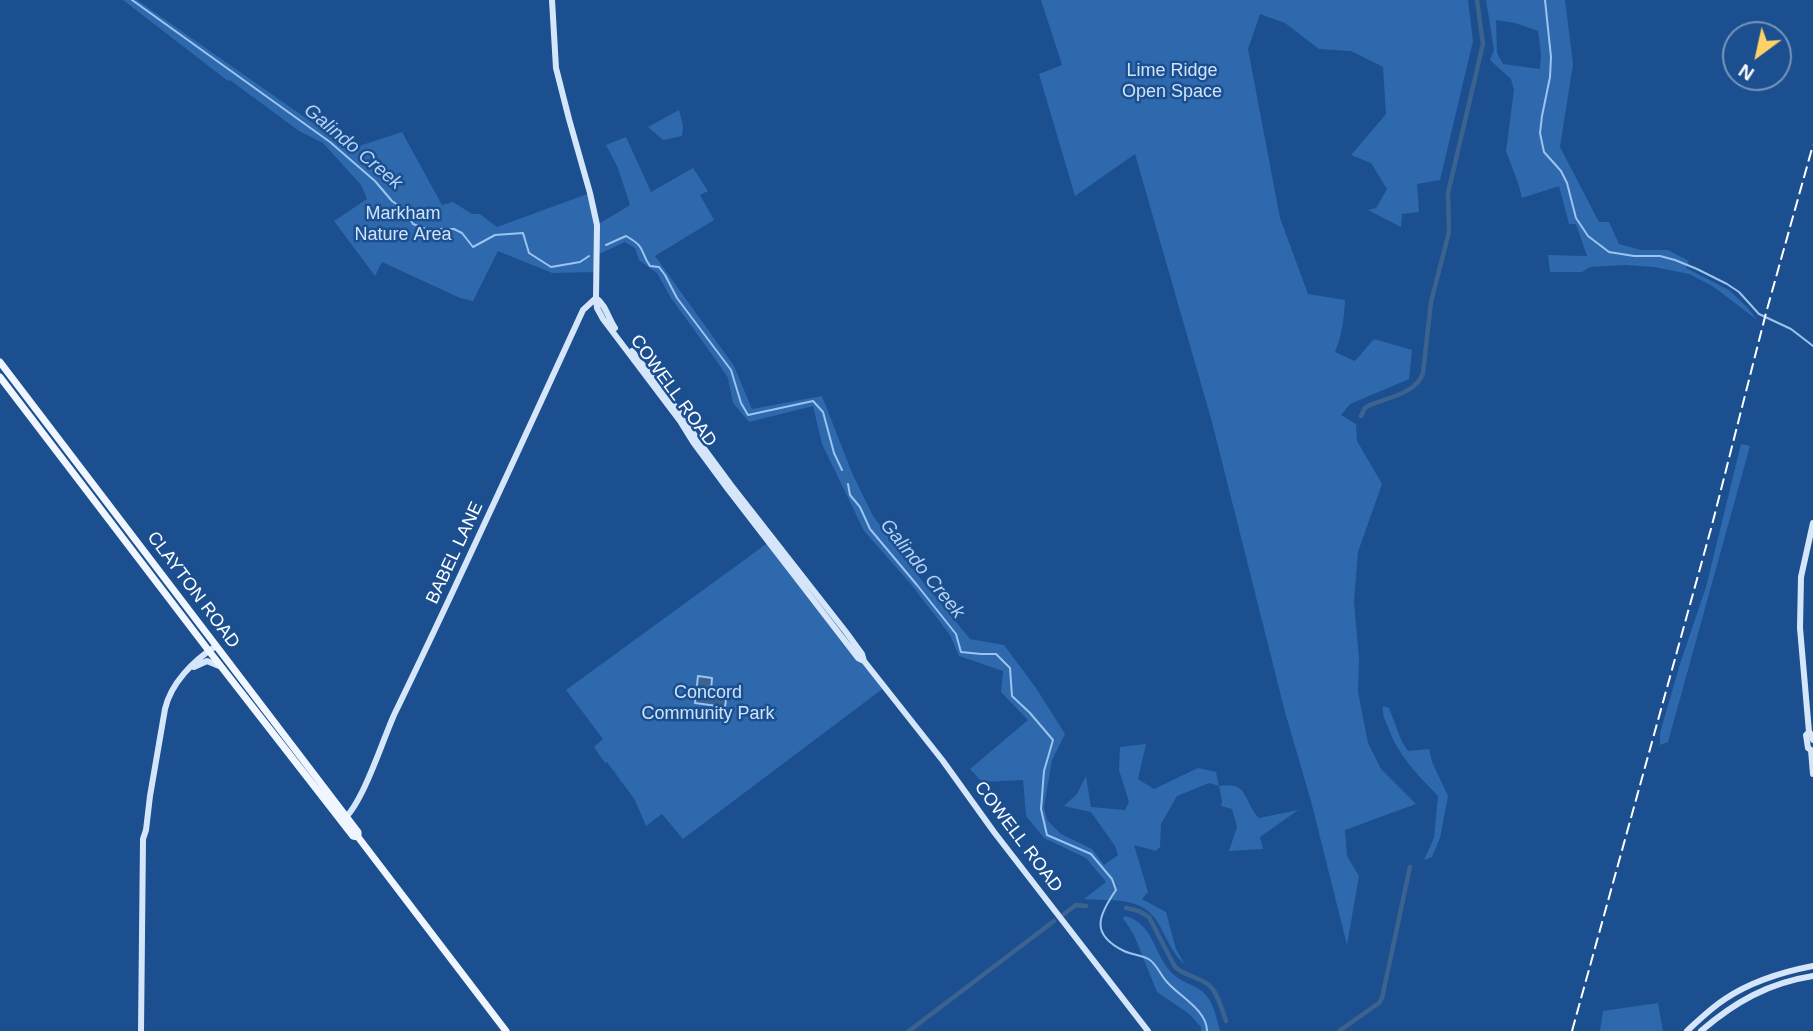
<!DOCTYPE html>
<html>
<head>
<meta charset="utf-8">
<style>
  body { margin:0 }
  #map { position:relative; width:1813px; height:1031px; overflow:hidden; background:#1b4f8f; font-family:Helvetica,sans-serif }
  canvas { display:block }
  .north { position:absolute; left:1722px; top:21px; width:70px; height:70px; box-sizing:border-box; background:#1b4f8f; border:2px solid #7695bc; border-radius:50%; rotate:213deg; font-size:19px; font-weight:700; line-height:28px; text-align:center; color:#fff }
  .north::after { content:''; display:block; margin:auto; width:24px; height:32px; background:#ffd166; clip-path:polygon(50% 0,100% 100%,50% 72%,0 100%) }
</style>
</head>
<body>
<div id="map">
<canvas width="1813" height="1031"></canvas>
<div class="north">N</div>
</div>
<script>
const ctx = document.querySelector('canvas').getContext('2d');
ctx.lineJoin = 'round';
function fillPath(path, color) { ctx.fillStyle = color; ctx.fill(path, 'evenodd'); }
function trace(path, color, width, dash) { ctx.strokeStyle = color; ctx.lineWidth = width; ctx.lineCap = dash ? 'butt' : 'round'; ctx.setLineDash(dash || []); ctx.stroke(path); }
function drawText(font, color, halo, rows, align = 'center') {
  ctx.font = font + ' Helvetica,sans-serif'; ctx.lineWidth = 5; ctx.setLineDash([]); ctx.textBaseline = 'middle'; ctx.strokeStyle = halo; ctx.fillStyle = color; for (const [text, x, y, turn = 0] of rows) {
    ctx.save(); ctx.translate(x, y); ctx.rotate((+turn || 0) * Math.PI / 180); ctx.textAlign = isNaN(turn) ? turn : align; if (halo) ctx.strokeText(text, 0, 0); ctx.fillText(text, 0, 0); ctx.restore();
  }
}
fillPath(new Path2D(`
  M123,0H137L350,149L402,132L442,205L453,202L472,214H480L497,227L590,193L597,225L630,205L618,168L606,145L626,137L651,192L693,168L708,191L700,195L714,220L655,256L734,366L752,409L822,396L852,473L873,516L919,577L970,639L1004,645L1036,688L1065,734L1052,760L1044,807L1047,820L1061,834L1092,849L1104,865L1118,855L1115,846L1091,812L1064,806L1077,794L1086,776L1091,807L1125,810L1129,802L1119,770L1120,747L1146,744L1138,779L1154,789L1198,768L1216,772L1219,786C1250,781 1242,800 1259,818L1298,810L1311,801L1285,712L1212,422L1135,154L1075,196L1039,74L1062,65L1041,0H1468L1473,41L1440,180L1417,184L1419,212L1402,214L1401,227L1368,210L1376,208L1387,189L1371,163L1351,155L1386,114L1383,67L1351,51L1319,49L1285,23L1260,14L1248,49L1280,218L1308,294L1345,300C1344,319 1342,335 1335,352L1355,361L1374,339L1412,350L1409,379L1350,404L1341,415L1356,424L1357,441L1382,484L1358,552L1354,601L1359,659L1358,692L1368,743L1381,769L1416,804L1345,830L1347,856L1359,876L1347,945L1311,801L1260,837L1263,849L1229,851L1237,827L1232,809L1221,806L1222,801L1219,786L1209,783L1177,796L1161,824L1160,847L1156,851L1134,845L1148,892L1142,899L1166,912L1176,949L1185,965C1174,955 1168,942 1161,928C1146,896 1115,901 1084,899L1106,882L1086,858L1044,838L1026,816L1023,780L982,782L970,769L1028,720L1001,692L1003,671L959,656L950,635L910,583L864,531L822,444L813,406L749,422L733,403L728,378L716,360L671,298L657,273L639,260L635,248L625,242L597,255V272L552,273L498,251L473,301L460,298L382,262L375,276L334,221L367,199L361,185L323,143L299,131L230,80L228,81Z
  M1486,0H1565L1573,64L1560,147L1599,222H1609L1619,244L1641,250H1668L1689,261L1686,268L1729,290L1748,308L1757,320L1714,287L1689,274L1654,267L1625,265L1590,267L1582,272H1550L1548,255L1587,256L1576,224H1569L1559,186L1522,198L1519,186L1506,151L1514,90L1511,79L1490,60L1494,50ZM1496,20L1515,23L1538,31L1541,54L1540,69L1503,64L1497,53Z
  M679,110L683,126L682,136L663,140L648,127Z
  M1741,444L1750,446L1668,742L1660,745V733L1680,664L1706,587Z
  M769,542L885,687L683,839L662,814L646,826L635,800L607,762L605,763L594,747L603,739L566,690Z
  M1383,706L1389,708L1402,742L1408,751L1429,749L1432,762L1448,796L1440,838L1432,857L1424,860L1434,838L1438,796C1418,775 1398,756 1388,727C1385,720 1382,714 1383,706Z
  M1125,916C1155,924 1153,955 1173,974C1182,983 1197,985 1206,995C1214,1004 1217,1020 1220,1031H1201V1027L1188,1013L1157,992L1134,935L1123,918Z
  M1658,1003L1663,1031H1600L1603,1011Z`), '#2e69ad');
const water = new Path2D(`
  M698,676L712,678L711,691L727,693L725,707L695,703Z`);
fillPath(water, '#3c6290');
trace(water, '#9cc4f0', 2);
trace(new Path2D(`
  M132,0L330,142L375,181L392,201L406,211L413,224L426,229H454L462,233L473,247L495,235L523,233L529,253L551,267L580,262L589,256
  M1545,0L1551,57L1550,77L1542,116L1540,133L1544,152L1561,171L1567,183L1576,218L1588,236L1609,252L1634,256H1660L1675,260L1697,269L1727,284L1739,292L1759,314L1791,329L1813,346
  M606,245L626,236C647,248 639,250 650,266L659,267L665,275L677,298L731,370L741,403L748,415L813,401L823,412L834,453L842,470
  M848,484L850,495L860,507L870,529L917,585L956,634L961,652L981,654H996L1010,668L1012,696L1030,713L1053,740L1044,771L1041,809L1047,835L1091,854L1112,879L1116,890C1098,916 1090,934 1124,951C1132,955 1143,955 1150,960C1157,965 1161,976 1167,982C1179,996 1207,1010 1207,1031`), '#9cc4f0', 2);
trace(new Path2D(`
  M1361,416L1365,408L1370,405C1387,398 1417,393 1423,373L1431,302L1449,232L1448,193L1483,44L1477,0
  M1126,908L1139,911L1149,917L1175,967C1185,976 1199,977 1209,985C1218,993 1222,1010 1226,1021
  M1064,914L1076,905L1086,906
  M909,1031L1054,921
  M1339,1031L1379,1003L1382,998L1410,867`), '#3c6290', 4.5);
trace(new Path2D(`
  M552,0L556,68L569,119L590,193L597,225L596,298L597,308L603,319L680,421L693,442L727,488L858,658L864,661L943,761L994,832L1148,1031
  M596,298C606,305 608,318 615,328
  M632,351L684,418L697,439L731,485L846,632L862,654L864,661
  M194,667L207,661L219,666
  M1809,732L1800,628L1801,577L1813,523
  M1813,740L1812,735L1809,732L1806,735L1808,748L1811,750L1813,774
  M343,820C363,803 382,742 394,715C459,581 521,445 583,310L596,298
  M141,1031L143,839L146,830L150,796L165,709C171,683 193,661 216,646
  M1687,1031C1699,1020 1711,1008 1725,999C1752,981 1782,972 1813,966
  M1701,1031C1735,1002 1768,983 1813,976`), '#d6e6fa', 6);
trace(new Path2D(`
  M0,362L358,832V837
  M0,377L209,651L353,836L358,837L506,1031`), '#f0f6ff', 7);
trace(new Path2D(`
  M1572,1031L1712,525L1766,313L1813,145`), '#fff', 2, [12, 5]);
drawText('18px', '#cfe3fa', '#1b4f8f', [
  ["Lime Ridge",1172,71],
  ["Open Space",1172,92],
  ["Markham",403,214],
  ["Nature Area",403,235],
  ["Concord",708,693],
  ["Community Park",708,714]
]);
drawText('18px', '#fff', '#1b4f8f', [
  ["COWELL ROAD",673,391,54],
  ["BABEL LANE",455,553,-65],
  ["CLAYTON ROAD",193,590,53],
  ["COWELL ROAD",1018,837,53]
]);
drawText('italic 19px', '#b5d3f5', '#1b4f8f', [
  ["Galindo Creek",353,147,40],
  ["Galindo Creek",922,569,51]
]);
</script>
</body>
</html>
